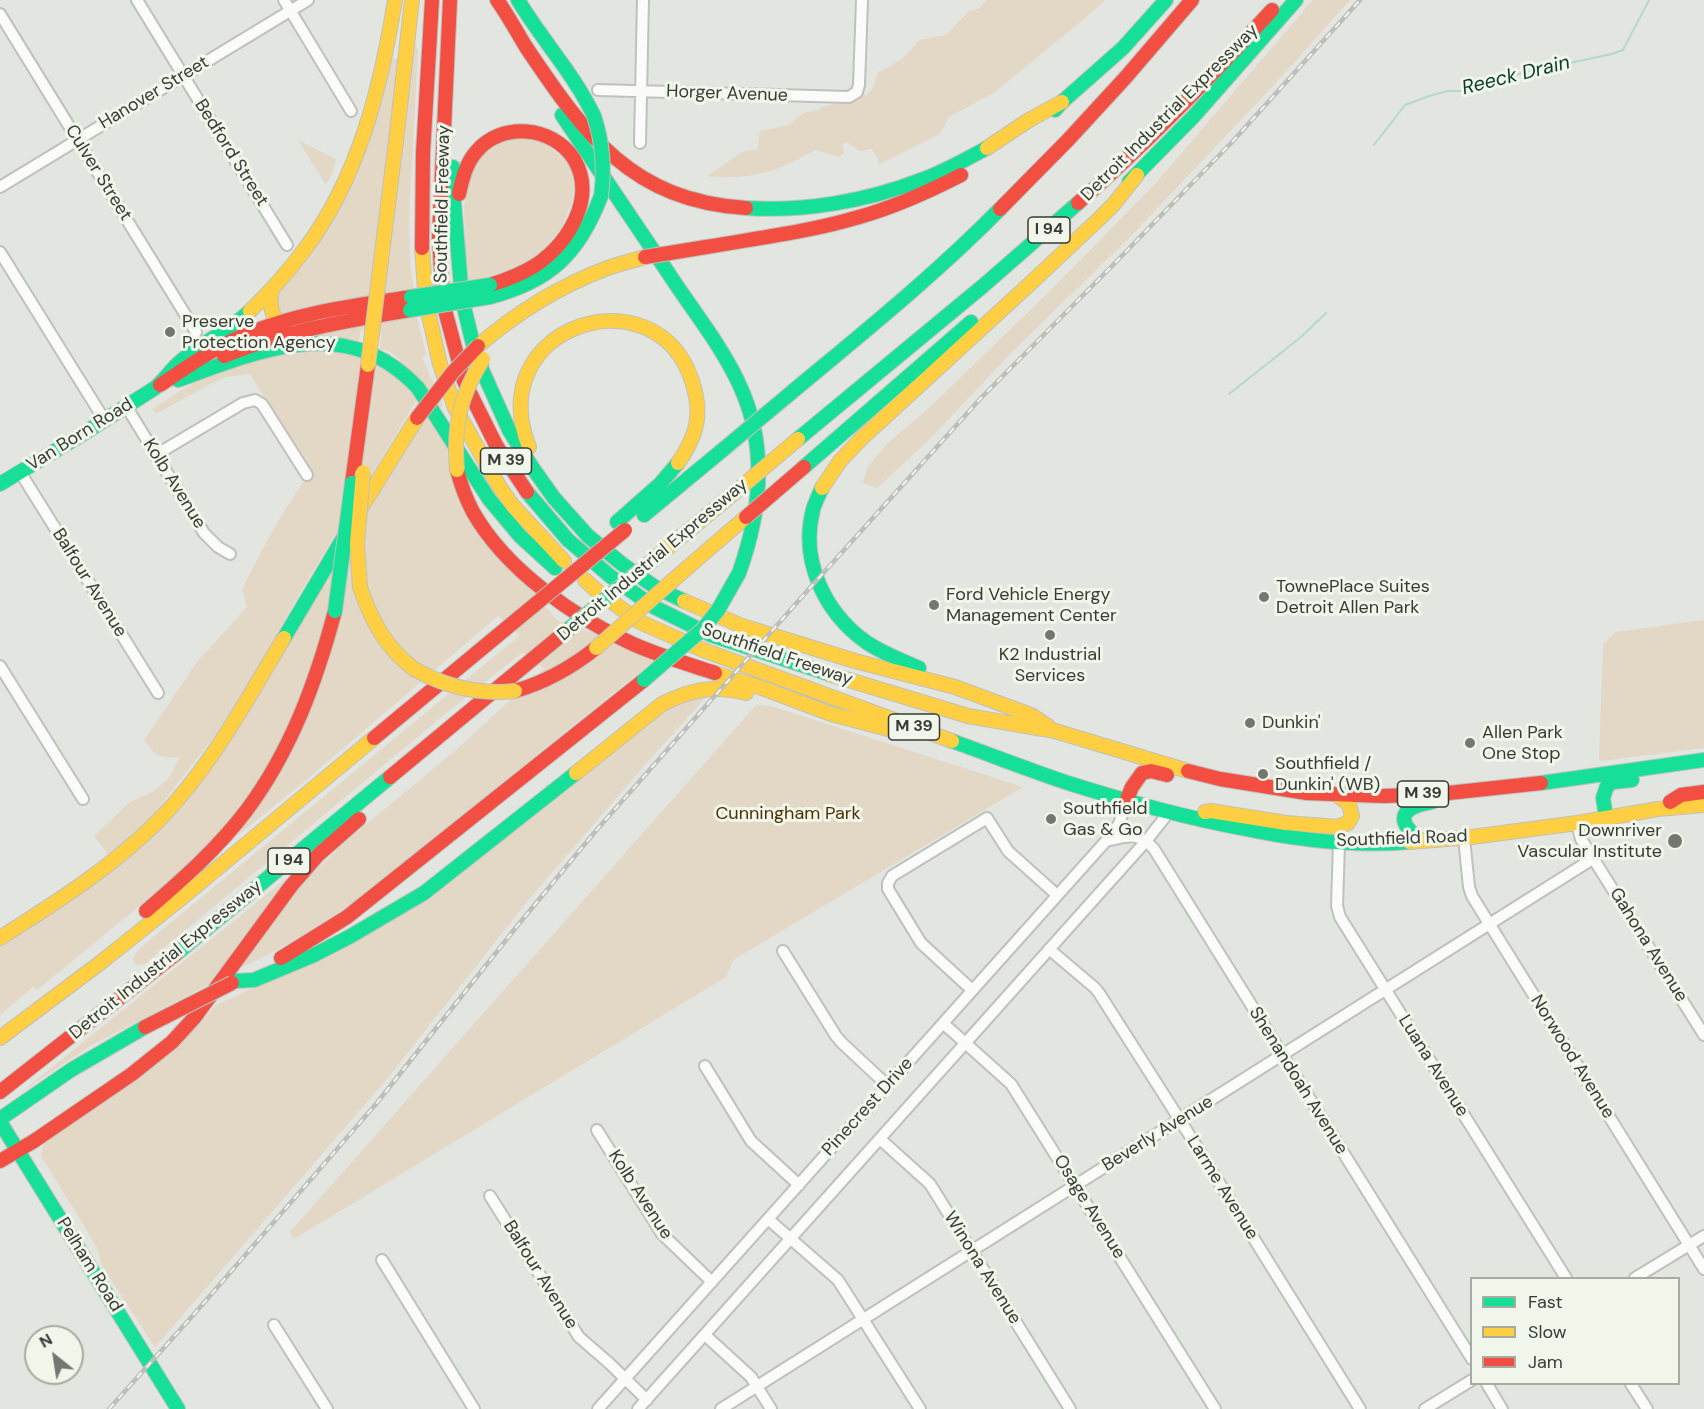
<!DOCTYPE html>
<html>
<head>
<meta charset="utf-8">
<style>
  body { margin:0 }
  #map { position:relative; width:1704px; height:1409px; overflow:hidden; background:#e3e5e0; font-family:"DM Sans",sans-serif }
  canvas { display:block }
  .legend { position:absolute; left:1470px; top:1277px; width:210px; height:108px; box-sizing:border-box; background:#f1f6ea; border:2px solid #a7aba2; margin:0; padding:8px 10px; list-style:none; font-size:18px; color:#383a35 }
  .legend li { display:flex; align-items:center; gap:12px; height:30px }
  .legend b { width:30px; border:2px solid #a7aba2 }
  .north { position:absolute; left:24px; top:1325px; width:60px; height:60px; box-sizing:border-box; background:#f1f6ea; border:2px solid #a7aba2; border-radius:50%; rotate:330deg; font-size:16px; font-weight:700; line-height:24px; text-align:center; color:#383a35 }
  .north::after { content:''; display:block; margin:auto; width:21px; height:27px; background:#747671; clip-path:polygon(50% 0,100% 100%,50% 72%,0 100%) }
</style>
</head>
<body>
<div id="map">
<canvas width="1704" height="1409"></canvas>
<ul class="legend">
<li><b style="height:8px;background:#16e098"></b>Fast</li>
<li><b style="height:8px;background:#ffcf43"></b>Slow</li>
<li><b style="height:8px;background:#f24e42"></b>Jam</li>
</ul>
<div class="north">N</div>
</div>
<script>
const ctx = document.querySelector('canvas').getContext('2d');
ctx.lineJoin = 'round';
function fillPath(path, color) { ctx.fillStyle = color; ctx.fill(path, 'evenodd'); }
function trace(path, color, width, dash) { ctx.strokeStyle = color; ctx.lineWidth = width; ctx.lineCap = dash ? 'butt' : 'round'; ctx.setLineDash(dash || []); ctx.stroke(path); }
function drawText(font, color, halo, rows, align = 'center') {
  ctx.font = font + ' "DM Sans",sans-serif'; ctx.lineWidth = 6; ctx.setLineDash([]); ctx.textBaseline = 'middle'; ctx.strokeStyle = halo; ctx.fillStyle = color; for (const [text, x, y, turn = 0] of rows) {
    ctx.save(); ctx.translate(x, y); ctx.rotate((+turn || 0) * Math.PI / 180); ctx.textAlign = isNaN(turn) ? turn : align; if (halo) ctx.strokeText(text, 0, 0); ctx.fillText(text, 0, 0); ctx.restore();
  }
}
fillPath(new Path2D(`
  M987,0H1105L1097,8L995,92L949,117L940,134L878,165V159L871,149L859,151L847,142L842,145L844,153L839,157L815,150C804,156 793,162 782,167C760,176 730,179 707,176L744,151L757,150L760,131L789,125L803,113L819,110L822,107L857,98L862,93L866,96L873,88L878,72L888,68L904,57L919,40L946,35L969,11L978,9Z
  M1313,0H1350L1274,85L1131,236L1012,352L928,441L877,488L863,483L867,468L887,444L930,407L1051,290L1155,184Z
  M415,44L418,50L409,220L410,263L417,317L426,354L422,357L443,406L440,408L397,357L388,350H379L382,334L361,330L358,343L294,340C285,326 271,308 277,292L313,246L391,58L412,61Z
  M538,138L570,163L574,187L572,202L561,229L532,263L467,283L464,208L466,191L480,156L504,139Z
  M298,140L336,159L333,171L326,185Z
  M314,347L359,354L396,375L418,398L300,593L255,673L214,737L152,816L109,856L94,836L130,802L154,791L168,779L180,757C159,760 156,755 144,740L197,662L247,607L242,590C262,548 284,508 312,470L302,457L250,374L226,377L212,383L156,414L152,409L193,383L221,369Z
  M428,413L447,445L448,457L530,589L558,621L594,633L654,661C599,704 545,748 491,792C412,859 333,927 238,969L303,883L347,840L455,751L544,669L523,652L449,711L146,963L137,965L133,961L134,956L140,948L520,635L498,616L306,780L231,841L275,778L316,651L296,712L266,770L219,833L160,889L37,990L33,987L0,1015V945L160,828Z
  M1704,620V748L1601,761L1599,760L1603,644L1616,632Z
  M708,695L650,759L530,898L387,1079L155,1347L103,1268L97,1248L89,1234L41,1156L42,1148L47,1140L194,1030L216,1005L361,938L666,709Z
  M756,705L771,706L1023,787L733,960L726,977L294,1239L290,1232Z
  M291,875L219,979L90,1046L20,1093Z`), '#e3d7c6');
trace(new Path2D(`
  M1374,145L1405,105L1432,95L1448,91H1464L1480,86L1494,79L1612,54L1623,50L1649,0
  M1229,394L1301,337L1326,313`), '#b3d8cc', 2);
const street = new Path2D(`
  M137,0L287,245
  M284,0L351,111
  M0,14L196,332
  M598,90L849,97L857,92L859,85L862,0
  M640,143L643,0
  M0,187L308,0
  M0,252L105,421
  M126,406L204,533L218,547L230,554
  M156,457L164,450L243,403L255,400L262,404L307,475
  M20,472L158,693
  M0,666L83,799
  M1577,823L1581,839L1704,1035
  M1464,838L1469,887L1472,896L1704,1269
  M1106,841C1126,836 1139,831 1154,849L1472,1359
  M1339,843L1337,906L1340,917L1566,1278
  M1049,949L1095,988L1099,993L1185,1128L1360,1409
  M783,951L836,1036L842,1043L887,1085
  M972,990L921,943L888,889V883L892,876L987,818L1008,851L1057,895
  M943,1023L1011,1084L1215,1409
  M705,1066L751,1141L799,1185
  M597,1130L662,1234L712,1282
  M880,1139L930,1184L1070,1409
  M490,1196L579,1337L609,1363L647,1400
  M768,1219L838,1280L920,1409
  M382,1260L474,1409
  M1635,1278L1704,1236
  M274,1325L327,1409
  M705,1335L751,1377L771,1409
  M1487,1384L1502,1409
  M1631,1384L1647,1409
  M598,1409L1106,841L1119,824L1127,799
  M638,1409L1147,840L1169,812
  M721,1409L1594,858
  M1425,1409L1472,1380`);
const fast = new Path2D(`
  M518,0C542,40 574,74 594,116
  M1055,110L1062,102L1123,48L1166,0
  M562,115C598,168 633,221 669,274C693,311 722,346 740,386C768,447 761,512 739,573
  M453,167V190L462,299L473,344L483,372L509,430L532,467L554,498L588,536L622,564L655,587L684,601
  M1129,182L1194,116L1296,0
  M746,208C804,212 867,201 921,180C944,172 966,159 987,148
  M490,297C550,281 579,254 601,196
  M178,380C261,350 347,312 418,388L489,499L520,536L555,568
  M786,397C859,336 933,277 1000,209
  M798,439L983,286L1078,203
  M804,467L971,322
  M0,484L78,437L155,388C165,380 171,369 181,361C202,342 229,331 250,311
  M822,488C819,495 815,502 813,510C800,560 824,612 866,642C882,653 901,660 919,668
  M527,492L568,540L610,576L654,607L711,635L829,674
  M644,515L725,448
  M617,522L660,484L678,463
  M284,638L345,535
  M952,741C991,755 1029,770 1068,783C1125,801 1183,817 1241,828C1297,840 1353,847 1409,842
  M1541,783L1704,760
  M1606,817L1603,798L1607,786L1613,782L1632,780
  M1422,841C1394,821 1400,807 1432,802
  M177,953L390,777
  M236,981L254,980L314,955L349,937L424,893L576,773
  M0,1119L71,1070L145,1027
  M0,1122L178,1409`);
const slow = new Path2D(`
  M396,141L412,0
  M987,148L1029,120L1062,102
  M422,248L426,303L440,364L455,408L499,486L513,506L564,561
  M272,290C268,306 273,316 281,330
  M250,311C270,292 288,272 305,249C359,177 381,87 395,0
  M478,346C516,313 558,287 605,269C618,264 632,261 645,257
  M529,447C481,325 656,270 692,381C703,414 697,436 678,463
  M822,488L840,461L863,437L1033,281L1100,218L1114,204L1137,175
  M359,511L417,418
  M659,555L734,493
  M687,568L746,517
  M585,580L598,592L640,622L703,650L952,741
  M360,587C371,620 386,648 414,669
  M684,601L742,626L855,661L955,687L1031,715L1049,727
  M715,673L762,688L831,714L892,730
  M829,674L968,716L1055,731L1188,771
  M576,773L662,704C692,689 713,685 746,693
  M1205,812L1211,811L1286,823L1338,827L1348,823L1352,816L1349,804L1337,795
  M1409,842L1472,837L1577,823L1658,809L1704,805
  M0,938C55,903 111,868 157,822C210,769 246,701 284,638
  M0,1038L100,963L184,896L374,738`);
const jam = new Path2D(`
  M450,0L439,237L443,303L464,381L496,445L527,492
  M497,0C508,15 516,31 526,47C585,135 632,201 746,208
  M459,194C462,180 466,163 476,152C501,121 553,126 574,159C597,198 568,243 536,265C522,274 506,280 490,285
  M1078,203C1147,143 1210,78 1272,10
  M1000,209L1068,140L1126,77L1192,0
  M706,247C757,238 809,232 859,217C895,207 928,192 961,175
  M422,248L423,153L432,0
  M224,356C284,331 346,321 410,310
  M160,385C183,370 206,353 231,341C287,314 350,306 411,297
  M457,470C461,485 466,499 473,512C506,570 575,618 633,644C660,656 688,664 715,673
  M352,483L368,365
  M515,691C546,682 571,668 596,648
  M374,738L538,602
  M1188,771L1220,779L1307,793L1383,796L1439,794L1541,783
  M390,777L570,628
  M1127,799L1132,787L1142,773L1151,771L1167,775
  M1670,802L1681,795L1704,792
  M146,911C182,880 218,848 246,811C291,751 316,682 335,611
  M281,958L347,917L644,680
  M0,1092L177,953
  M0,1161L34,1141L132,1074L172,1042L194,1018L291,886L318,855L359,819`);
trace(street, '#bfc1bd', 14);
trace(fast, '#bfc1bd', 16);
trace(slow, '#bfc1bd', 16);
trace(jam, '#bfc1bd', 16);
trace(street, '#fbfbfa', 10);
trace(fast, '#16e098', 14);
trace(slow, '#ffcf43', 14);
trace(jam, '#f24e42', 14);
const rail = new Path2D(`
  M109,1409L196,1312L376,1104L518,925L594,833L808,590L981,398L1115,263L1233,141L1360,0`);
trace(rail, '#bdbdbc', 4.5);
trace(rail, '#f1f6ea', 2, [7]);
const fastBridge = new Path2D(`
  M594,116C603,143 605,167 601,196
  M411,297L490,285
  M410,310L490,297
  M725,448L786,397
  M335,611L352,483
  M570,628L659,555
  M644,680L703,629L718,610L739,573`);
const slowBridge = new Path2D(`
  M368,365L396,141
  M457,470C453,426 460,396 483,359
  M734,493L798,439
  M360,587L357,544L363,472
  M596,648L687,568
  M414,669C446,687 478,695 515,691`);
const jamBridge = new Path2D(`
  M645,257L706,247
  M417,418L453,372L478,346
  M746,517L804,467
  M538,602L625,530
  M145,1027L232,983`);
trace(fastBridge, '#bfc1bd', 16, []);
trace(slowBridge, '#bfc1bd', 16, []);
trace(jamBridge, '#bfc1bd', 16, []);
trace(fastBridge, '#16e098', 14);
trace(slowBridge, '#ffcf43', 14);
trace(jamBridge, '#f24e42', 14);
for (const [x, y, r, color] of [
  [170,332,6,"#747671"],
  [1264,597,6,"#747671"],
  [934,605,6,"#747671"],
  [1050,635,6,"#747671"],
  [1250,723,6,"#747671"],
  [1470,743,6,"#747671"],
  [1263,774,6,"#747671"],
  [1051,819,6,"#747671"],
  [1675,841,8,"#747671"]
]) { const dot = new Path2D(); dot.arc(x, y, r, 0, 2 * Math.PI); ctx.fillStyle = color; ctx.fill(dot); trace(dot, '#f1f6ea', 2); }
for (const [x, y, w] of [
  [1049,230,42],
  [506,461,51],
  [914,727,51],
  [1423,794,51],
  [289,861,42]
]) { const box = new Path2D(); box.roundRect(x - w / 2, y - 13, w, 26, 4.5); ctx.fillStyle = '#f1f6ea'; ctx.fill(box); trace(box, '#383a35', 1.5); }
drawText('bold 16px', '#383a35', null, [
  ["I 94",1049,230],
  ["M 39",506,461],
  ["M 39",914,727],
  ["M 39",1423,794],
  ["I 94",289,861]
]);
drawText('18px', '#383a35', '#f1f6ea', [
  ["Hanover Street",154,93,-31],
  ["Horger Avenue",727,94,2],
  ["Detroit Industrial Expressway",1170,113,-45],
  ["Bedford Street",231,153,58],
  ["Culver Street",98,173,58],
  ["Southfield Freeway",443,204,-89],
  ["Van Born Road",80,435,-32],
  ["Kolb Avenue",174,484,58],
  ["Detroit Industrial Expressway",653,560,-40],
  ["Balfour Avenue",89,583,58],
  ["Southfield Freeway",777,655,19],
  ["Southfield Road",1402,839,-2],
  ["Gahona Avenue",1648,945,58],
  ["Detroit Industrial Expressway",166,960,-39],
  ["Norwood Avenue",1572,1057,58],
  ["Luana Avenue",1433,1066,58],
  ["Shenandoah Avenue",1298,1081,58],
  ["Pinecrest Drive",868,1107,-48],
  ["Beverly Avenue",1158,1134,-32],
  ["Larme Avenue",1222,1188,58],
  ["Kolb Avenue",640,1195,57],
  ["Osage Avenue",1089,1207,58],
  ["Pelham Road",89,1265,58],
  ["Winona Avenue",982,1268,58],
  ["Balfour Avenue",540,1275,58]
]);
drawText('18px', '#383a35', '#f1f6ea', [
  ["Preserve",182,322],
  ["Protection Agency",182,343],
  ["TownePlace Suites",1276,587],
  ["Detroit Allen Park",1276,608],
  ["Ford Vehicle Energy",946,595],
  ["Management Center",946,616],
  ["K2 Industrial",1050,655,"center"],
  ["Services",1050,676,"center"],
  ["Dunkin'",1262,723],
  ["Allen Park",1482,733],
  ["One Stop",1482,754],
  ["Southfield /",1275,764],
  ["Dunkin' (WB)",1275,785],
  ["Southfield",1063,809],
  ["Gas & Go",1063,830],
  ["Downriver",1662,831,"right"],
  ["Vascular Institute",1662,852,"right"]
], 'left');
drawText('18px', '#4c2f02', '#f1f6ea', [
  ["Cunningham Park",788,814]
]);
drawText('italic 20px', '#0a392f', '#f1f6ea', [
  ["Reeck Drain",1516,76,-14]
]);
</script>
</body>
</html>
